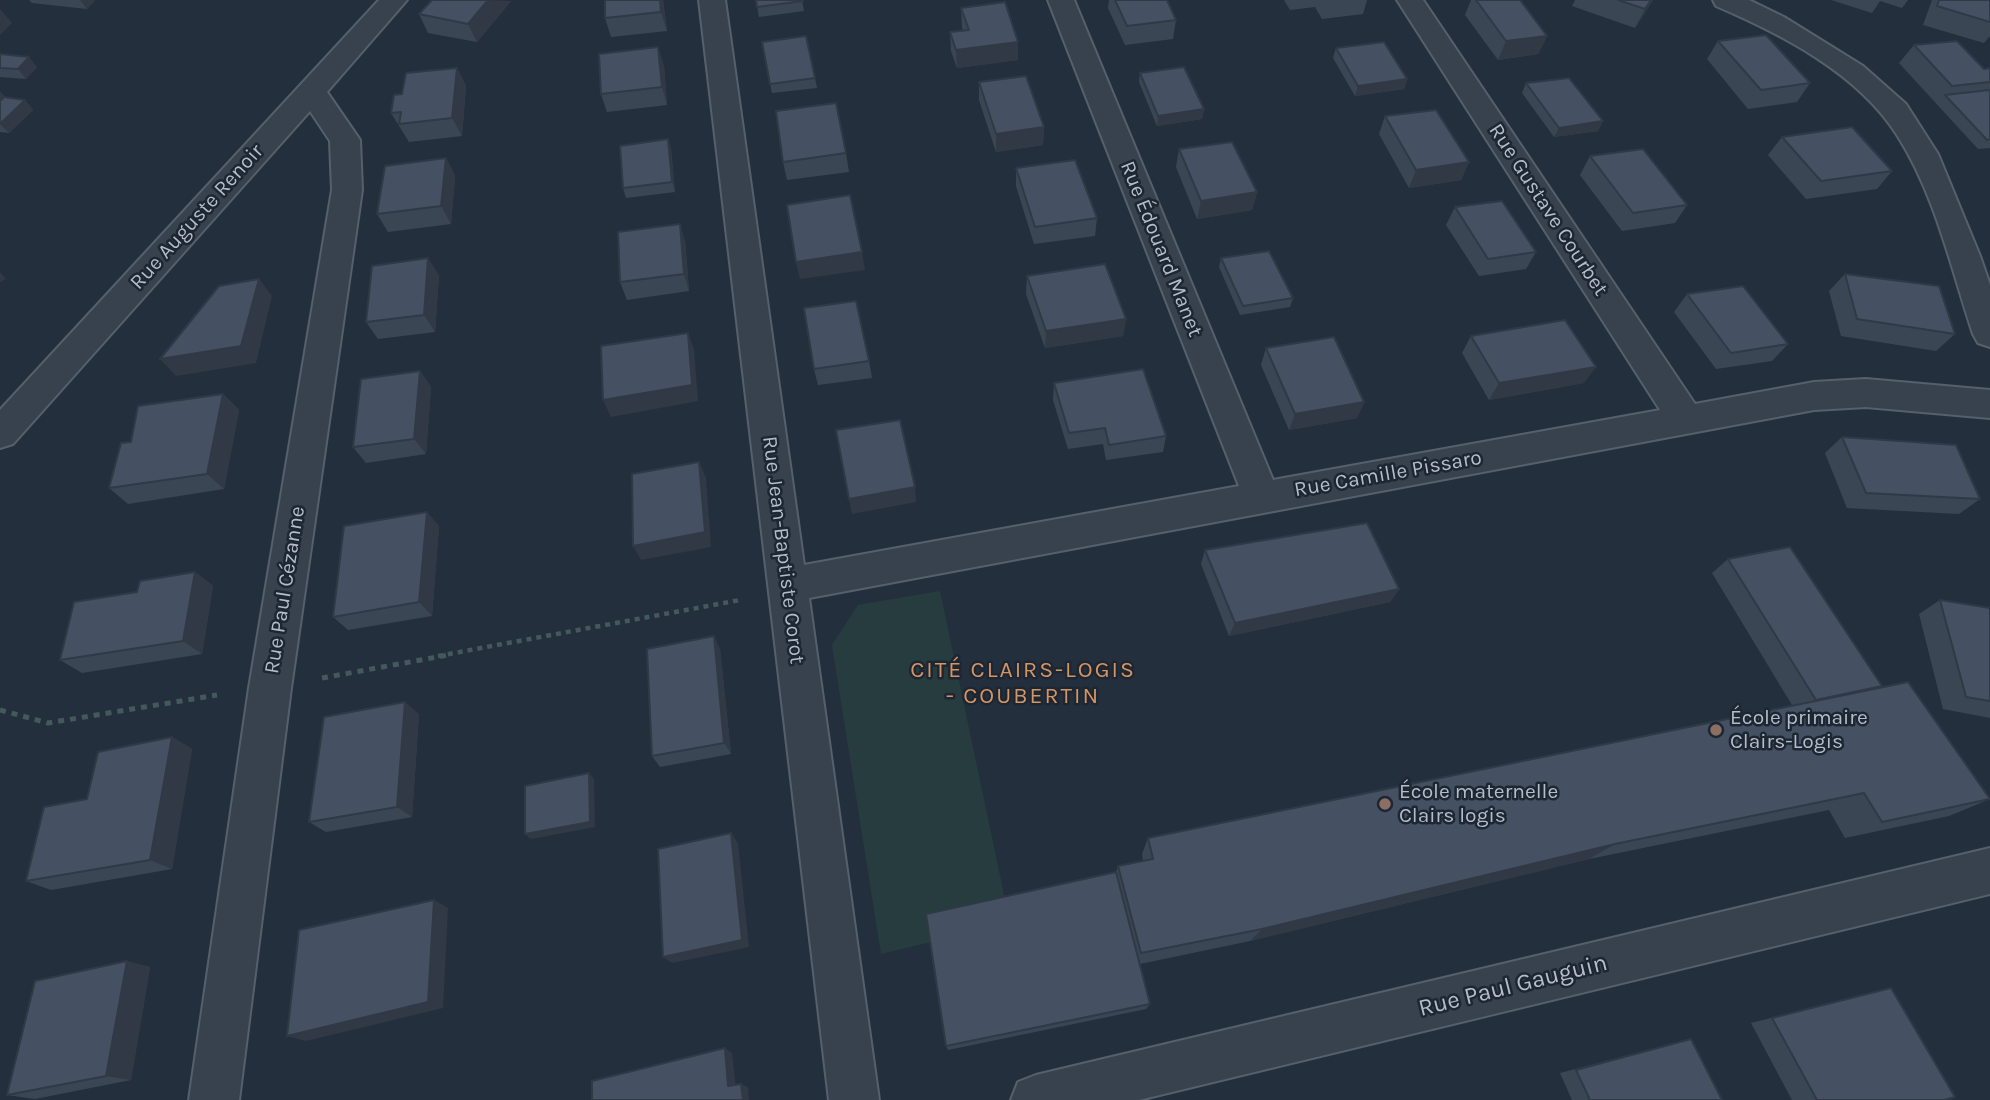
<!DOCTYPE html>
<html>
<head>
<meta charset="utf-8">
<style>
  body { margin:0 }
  canvas { display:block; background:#242f3e }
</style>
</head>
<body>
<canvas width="1990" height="1100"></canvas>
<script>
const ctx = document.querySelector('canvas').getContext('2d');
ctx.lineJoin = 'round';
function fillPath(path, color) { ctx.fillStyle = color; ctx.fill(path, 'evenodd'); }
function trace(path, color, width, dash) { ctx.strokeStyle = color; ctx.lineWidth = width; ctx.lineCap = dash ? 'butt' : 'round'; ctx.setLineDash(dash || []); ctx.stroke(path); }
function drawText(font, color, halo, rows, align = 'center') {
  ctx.font = font + ' Karla,sans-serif'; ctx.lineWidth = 5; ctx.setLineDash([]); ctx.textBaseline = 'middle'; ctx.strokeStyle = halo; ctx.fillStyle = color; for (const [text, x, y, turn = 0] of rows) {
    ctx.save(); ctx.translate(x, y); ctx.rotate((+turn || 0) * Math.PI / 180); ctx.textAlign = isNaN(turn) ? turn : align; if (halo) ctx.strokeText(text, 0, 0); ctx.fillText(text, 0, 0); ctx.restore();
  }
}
fillPath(new Path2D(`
  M940,591L1006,904L931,942L881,954L832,645L858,605Z`), '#263c3f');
const street = new Path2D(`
  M379,0H407L327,92L360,140L362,190L291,688L239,1100H189L249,688L332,190L330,141L310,111L13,444L0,448V410Z
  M699,0H725L804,565L1239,486L1048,0H1074L1273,480L1660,410L1397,0H1423L1695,404L1814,382L1866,379L1990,390V418L1866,407L1814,410L809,598L879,1100H829Z
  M1713,0H1749L1784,17L1863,66L1906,104L1938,154L1980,256L1990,285V347L1978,343L1973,334C1951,268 1935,194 1897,135C1858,73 1781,34 1716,6Z
  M1990,848V894L1139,1100H1011L1018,1082L1036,1075Z`);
trace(street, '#565f6c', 4);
trace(new Path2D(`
  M438,656L740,600`), '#44595c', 4.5, [5, 5]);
trace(new Path2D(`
  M322,678L448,655
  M0,710L48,723L217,695`), '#44595c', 5, [6, 6]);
fillPath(street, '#38414e');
fillPath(new Path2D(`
  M29,0H95L87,9L32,3Z
  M605,0H663L667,31L611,37L605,18Z
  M756,0H802L804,11L759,17Z
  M1109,0H1167L1176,20L1173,39L1125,45L1108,8Z
  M1284,0H1367L1363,14L1322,19L1315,7L1290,10Z
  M1471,0H1520L1547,36L1538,54L1498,60L1465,15Z
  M1575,0H1653L1635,28L1572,6Z
  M1831,0H1908L1902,8L1880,1L1872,13Z
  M1932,0H1990V36L1984,43L1923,25Z
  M511,1L477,42L428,33L419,14Z
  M961,8L1018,42V60L957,68L951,51L950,32L963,31L962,27Z
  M1718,41L1810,83L1797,102L1748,109L1707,59Z
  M762,42L815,78L817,88L772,93Z
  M1914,45L1984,69L1990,68V148L1978,149L1899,63Z
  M1336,48L1407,79L1404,89L1355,96L1333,58Z
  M0,54L37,67L26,79L0,77Z
  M664,66L667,105L607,112L601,94Z
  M457,68L466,86L462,136L409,142L391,113L402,94Z
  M1140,73L1204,109L1202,119L1157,126L1139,82Z
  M979,82L1044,127L1043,145L996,152L979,100Z
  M1526,83L1603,121L1598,131L1554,137L1522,93Z
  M0,92L5,97L25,100L33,110L9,133L0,132Z
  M1385,116L1469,162L1461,180L1409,188L1379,134Z
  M1782,137L1892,171L1877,189L1806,199L1768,155Z
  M668,139L671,149L675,192L626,198L623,188Z
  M1179,149L1257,192L1252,210L1197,219L1176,167Z
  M846,153L849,172L787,180L783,162Z
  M1590,156L1687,205L1675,223L1622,231L1580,175Z
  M446,158L455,176L451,224L388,232L377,214Z
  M1016,168L1097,218L1095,236L1034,244L1016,186Z
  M1455,207L1536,252L1526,269L1479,276L1446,225Z
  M685,241L689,291L627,300L620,282Z
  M1221,258L1293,298L1290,307L1240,315L1219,267Z
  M1845,274L1955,334L1936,351L1841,336L1829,291Z
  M439,275L435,332L378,339L366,322Z
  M1027,276L1126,319L1123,336L1045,348L1026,294Z
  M1687,294L1788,344L1772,361L1716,369L1674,312Z
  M1471,336L1584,383L1489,400L1462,353Z
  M1266,348L1364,402L1357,418L1289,430L1261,365Z
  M869,361L872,378L818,385L814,369Z
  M420,371L431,387L426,454L366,463L353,447Z
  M1054,383L1166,436L1163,452L1106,460L1103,444L1068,449L1053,400Z
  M223,394L239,410L224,489L128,504L109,488L131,442Z
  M1842,437L1980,499L1959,514L1847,508L1825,453Z
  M439,526L432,616L348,630L333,617Z
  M1205,550L1399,589L1390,602L1229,636L1201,564Z
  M1728,559L1882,686L1990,799L1949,816L1845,838L1829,810L1589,859L1250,941L1140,964L1150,1004L1146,1009L948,1050L946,1046L1116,872L1118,866L1143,861L1142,854L1148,838L1792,705L1712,573Z
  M195,572L213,586L202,654L82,673L60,660L137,592Z
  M1940,600L1990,608V718L1943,709L1919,614Z
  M720,649L731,754L660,767L652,756Z
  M419,714L412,817L326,832L309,822Z
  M172,737L192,749L172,869L51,890L26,881L87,799Z
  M150,967L131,1080L35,1099L7,1095Z
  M1891,988L1944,1100H1792L1751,1023Z
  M1691,1039L1722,1100H1572L1560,1073Z`), '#3b4654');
fillPath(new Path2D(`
  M80,0H95L87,9Z
  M488,0L511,1L477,42L468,24Z
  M660,0H663L667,31L661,12Z
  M1651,0H1653L1635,28L1645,9Z
  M0,9L12,23L0,35Z
  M1547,36L1538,54L1498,60L1506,41Z
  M1018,42V60L957,68L956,50Z
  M658,47L664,66L667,105L662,87Z
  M29,57L37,67L26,79L18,69Z
  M457,68L466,86L462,136L452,118Z
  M1407,79L1404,89L1355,96L1358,86Z
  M0,92L8,101L0,110Z
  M25,100L33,110L9,133L0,124Z
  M1204,109L1202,119L1157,126L1158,116Z
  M1603,121L1598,131L1554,137L1559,128Z
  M1044,127L1043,145L996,152V134Z
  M668,139L671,149L675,192L672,182Z
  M446,158L455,176L451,224L441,206Z
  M1469,162L1461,180L1409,188L1416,170Z
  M1257,192L1252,210L1197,219L1201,201Z
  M680,224L685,241L689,291L684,274Z
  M862,252L865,270L800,279L796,262Z
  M428,258L439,275L435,332L424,315Z
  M0,272L6,279L0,282Z
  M259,279L272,296L256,363L176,376L160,359Z
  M1126,319L1123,336L1045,348L1046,331Z
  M688,333L694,350L698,401L611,417L603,400Z
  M1596,367L1584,383L1489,400L1499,383Z
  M420,371L431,387L426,454L414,439Z
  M223,394L239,410L224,489L207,474Z
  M1364,402L1357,418L1289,430L1295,414Z
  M699,462L706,478L711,547L641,560L633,546Z
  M915,487L916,502L852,514L849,499Z
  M427,512L439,526L432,616L419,602Z
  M195,572L213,586L202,654L183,641Z
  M1399,589L1390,602L1229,636L1235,623Z
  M714,636L720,649L731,754L724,743Z
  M405,702L419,714L412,817L397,807Z
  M172,737L192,749L172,869L150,860Z
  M589,773L594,779L595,827L531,839L525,834Z
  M731,833L738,843L749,947L672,963L663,957Z
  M1615,844L1589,859L1250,941L1262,929Z
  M434,900L448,908L443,1008L306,1041L287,1036Z
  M127,961L150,967L131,1080L106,1076Z
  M725,1048L732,1053L736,1089L728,1086Z
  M741,1084L748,1087L749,1100H743Z`), '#303945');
const building = new Path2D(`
  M432,0H488L468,24L419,14Z
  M605,0H660L661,12L605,18Z
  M756,0H802L803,1L757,7Z
  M1115,0H1167L1176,20L1127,26Z
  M1476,0H1520L1547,36L1506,41Z
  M1618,0H1651L1645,9Z
  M1939,0H1990V22L1937,6Z
  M1005,2L1018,42L956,50L950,32L969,30L961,8Z
  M1766,35L1810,83L1761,90L1718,41Z
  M806,36L815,78L770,84L762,42Z
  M1957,41L1984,69L1990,68V82L1952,86L1914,45Z
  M1384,42L1407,79L1358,86L1336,48Z
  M658,47L662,87L601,94L599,54Z
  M0,54L29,57L18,69L0,68Z
  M1184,67L1204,109L1158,116L1140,73Z
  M457,68L452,118L399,124L401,112L391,113L394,95L402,94L406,73Z
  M1026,76L1044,127L996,134L979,82Z
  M1569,78L1603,121L1559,128L1526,83Z
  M1989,90L1990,91V139L1987,140L1945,95Z
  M4,97L25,100L0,124V101Z
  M836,103L846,153L783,162L776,111Z
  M1436,110L1469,162L1416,170L1385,116Z
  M1852,127L1892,171L1821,181L1782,137Z
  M668,139L672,182L623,188L620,146Z
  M1232,142L1257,192L1201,201L1179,149Z
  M1643,149L1687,205L1633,213L1590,156Z
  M446,158L441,206L377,214L385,166Z
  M1075,160L1097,218L1035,227L1016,168Z
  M850,195L862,252L796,262L787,205Z
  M1502,201L1536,252L1488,259L1455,207Z
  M680,224L684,274L620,282L618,232Z
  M1269,251L1293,298L1243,306L1221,258Z
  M428,258L424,315L366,322L372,266Z
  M1105,264L1126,319L1046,331L1027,276Z
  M1845,274L1939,286L1955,334L1857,319Z
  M259,279L241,346L160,359L219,286Z
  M1743,286L1788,344L1731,353L1687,294Z
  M856,301L869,361L814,369L804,308Z
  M1565,320L1596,367L1499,383L1471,336Z
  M688,333L692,385L603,400L601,346Z
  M1334,337L1364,402L1295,414L1266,348Z
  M1143,369L1166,436L1109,445L1105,428L1069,433L1054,383Z
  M420,371L414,439L353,447L361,379Z
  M223,394L207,474L109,488L121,443L131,442L138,406Z
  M900,420L915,487L849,499L836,430Z
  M1842,437L1956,445L1980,499L1866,493Z
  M699,462L705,532L633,546L632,474Z
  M427,512L419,602L333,617L344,526Z
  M1367,523L1399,589L1235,623L1205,550Z
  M1790,547L1882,686L1816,700L1728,559Z
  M195,572L183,641L60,660L74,602L137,592L140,581Z
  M1940,600L1990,608V701L1966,697Z
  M714,636L724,743L652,756L647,649Z
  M1908,682L1990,799L1882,822L1864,793L1615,844L1262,929L1141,953L1118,866L1153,859L1148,838Z
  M405,702L397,807L309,822L324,717Z
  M172,737L150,860L26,881L44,807L87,799L98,752Z
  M589,773L590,822L525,834V786Z
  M731,833L742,940L663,957L658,849Z
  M1116,872L1150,1004L946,1046L926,914Z
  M434,900L428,1002L287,1036L299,930Z
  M127,961L106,1076L7,1095L35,981Z
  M1891,988L1955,1097L1944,1100H1817L1772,1018Z
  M1691,1039L1722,1100H1590L1576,1070Z
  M725,1048L728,1086L741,1084L743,1100H592V1081Z`);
fillPath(building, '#455162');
trace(building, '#303945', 2);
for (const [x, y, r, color] of [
  [1716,730,7,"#8d6e63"],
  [1385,804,7,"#8d6e63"]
]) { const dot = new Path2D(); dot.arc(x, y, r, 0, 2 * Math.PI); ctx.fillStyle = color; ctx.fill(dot); trace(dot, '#1d2633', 2.5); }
drawText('21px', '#b4bcc9', '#1d2633', [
  ["Rue Gustave Courbet",1548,210,57],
  ["Rue Auguste Renoir",197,217,-48],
  ["Rue Édouard Manet",1161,249,68],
  ["Rue Camille Pissaro",1388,474,-10],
  ["Rue Jean-Baptiste Corot",783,550,83],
  ["Rue Paul Cézanne",285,590,-81]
]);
drawText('21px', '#b4bcc9', '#1d2633', [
  ["École primaire",1730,718],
  ["Clairs-Logis",1730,742],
  ["École maternelle",1399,792],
  ["Clairs logis",1399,816]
], 'left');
ctx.letterSpacing = '2px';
drawText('23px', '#d59563', '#1d2633', [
  ["CITÉ CLAIRS-LOGIS",1023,670],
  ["- COUBERTIN",1023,696]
]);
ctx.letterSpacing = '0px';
drawText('24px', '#b4bcc9', '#1d2633', [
  ["Rue Paul Gauguin",1513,986,-14]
]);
</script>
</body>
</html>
